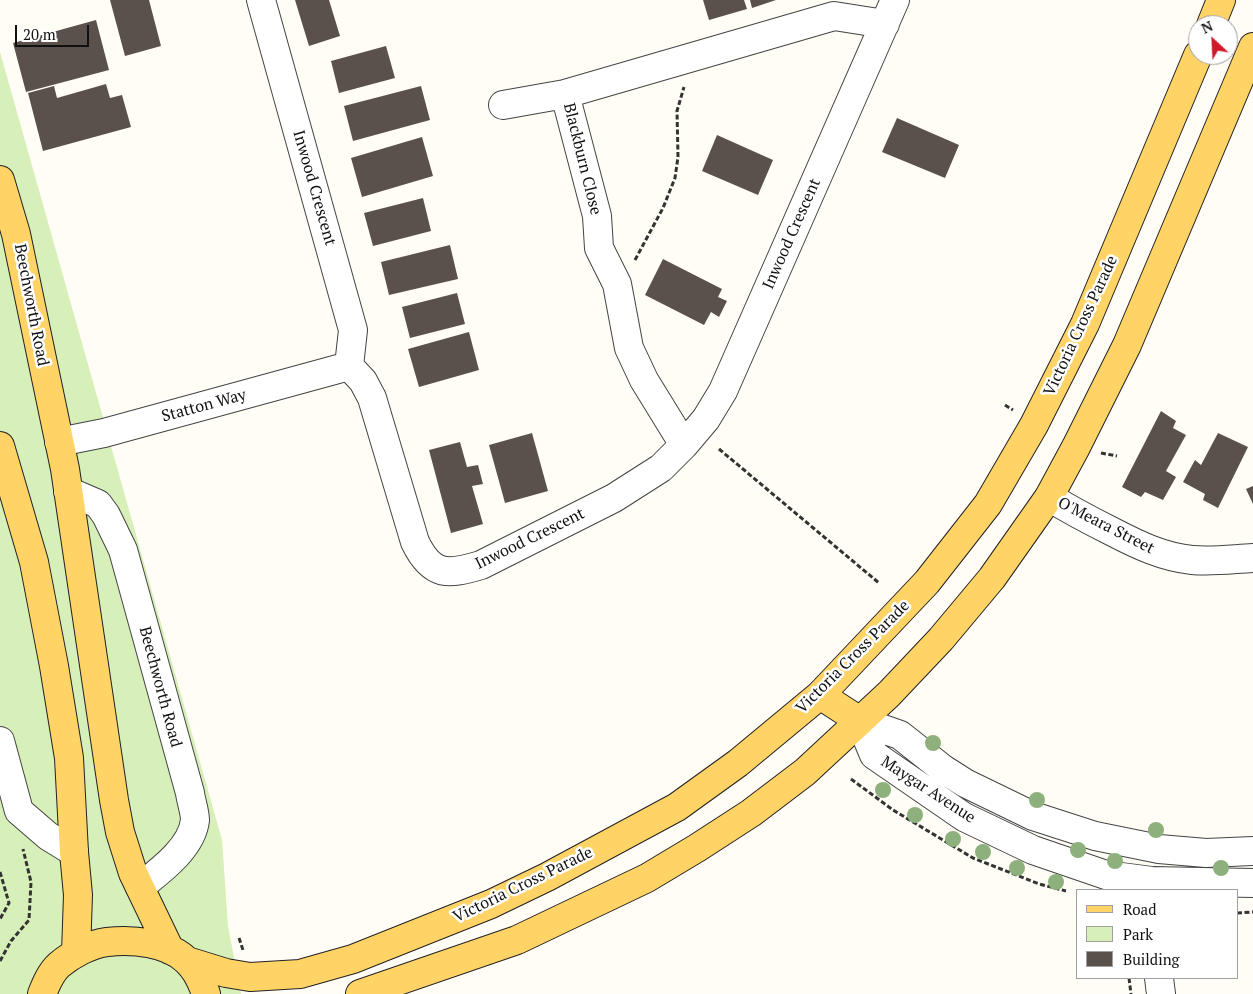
<!DOCTYPE html>
<html>
<head>
<meta charset="utf-8">
<style>
  body { margin:0 }
  #map { position:relative; width:1253px; height:994px; overflow:hidden; background:#fffdf5; font-family:"PT Serif",serif }
  canvas { display:block }
  .legend { position:absolute; left:1076px; top:889px; width:162px; height:90px; box-sizing:border-box; background:#fff; border:1px solid #a0a0a0; margin:0; padding:6px 9px; list-style:none; font-size:15px; color:#111 }
  .legend li { display:flex; align-items:center; gap:10px; height:25px }
  .legend b { width:25px; border:1px solid #a0a0a0 }
  .north { position:absolute; left:1188px; top:15px; width:50px; height:50px; box-sizing:border-box; background:#fff; border:1px solid #a0a0a0; border-radius:50%; rotate:335deg; font-size:14px; font-weight:700; line-height:20px; text-align:center; color:#111 }
  .north::after { content:''; display:block; margin:auto; width:18px; height:22px; background:#d01a2a; clip-path:polygon(50% 0,100% 100%,50% 72%,0 100%) }
  .scale { position:absolute; left:15px; top:25px; width:74px; height:22px; box-sizing:border-box; border:2px solid #111; border-top:0; padding-left:6px; font-size:15px; line-height:18px; white-space:nowrap; color:#111; -webkit-text-stroke:4px #fff; paint-order:stroke }
</style>
</head>
<body>
<div id="map">
<canvas width="1253" height="994"></canvas>
<ul class="legend">
<li><b style="height:6px;background:#ffd365"></b>Road</li>
<li><b style="height:14px;background:#d7efb9"></b>Park</li>
<li><b style="height:14px;background:#5b514c"></b>Building</li>
</ul>
<div class="north">N</div>
<div class="scale">20 m</div>
</div>
<script>
const ctx = document.querySelector('canvas').getContext('2d');
ctx.lineJoin = 'round';
function fillPath(path, color) { ctx.fillStyle = color; ctx.fill(path, 'evenodd'); }
function trace(path, color, width, dash) { ctx.strokeStyle = color; ctx.lineWidth = width; ctx.lineCap = dash ? 'butt' : 'round'; ctx.setLineDash(dash || []); ctx.stroke(path); }
function drawText(font, color, halo, rows, align = 'center') {
  ctx.font = font + ' "PT Serif",serif'; ctx.lineWidth = 5; ctx.setLineDash([]); ctx.textBaseline = 'middle'; ctx.strokeStyle = halo; ctx.fillStyle = color; for (const [text, x, y, turn = 0] of rows) {
    ctx.save(); ctx.translate(x, y); ctx.rotate((+turn || 0) * Math.PI / 180); ctx.textAlign = isNaN(turn) ? turn : align; if (halo) ctx.strokeText(text, 0, 0); ctx.fillText(text, 0, 0); ctx.restore();
  }
}
fillPath(new Path2D(`
  M0,52L222,840L228,926L241,994H0Z`), '#d7efb9');
fillPath(new Path2D(`
  M110,0H149L161,46L125,56Z
  M295,0H329L340,36L309,46Z
  M703,0H744L747,9L709,20Z
  M750,0H776L752,8Z
  M96,20L109,70L26,92L13,43Z
  M386,46L395,78L339,93L331,61Z
  M106,84L110,98L122,95L131,127L43,151L28,93L54,86L57,98Z
  M421,86L430,120L353,141L344,106Z
  M897,118L959,145L945,178L882,152Z
  M717,135L773,160L758,195L702,171Z
  M422,137L433,176L362,197L351,158Z
  M423,198L431,231L373,246L364,213Z
  M450,245L458,279L389,295L381,262Z
  M663,259L722,289L718,297L727,301L719,317L711,312L704,325L645,295Z
  M457,293L465,324L410,338L402,307Z
  M469,332L479,370L419,387L408,349Z
  M1161,411L1176,421L1173,428L1186,435L1166,471L1176,477L1163,500L1145,492L1141,497L1122,487Z
  M532,433L548,491L505,503L489,445Z
  M1218,433L1248,447L1218,508L1203,500L1205,494L1183,482L1195,460L1201,465Z
  M460,442L467,467L478,465L483,484L472,486L483,524L451,533L429,450Z
  M1253,486V504L1246,489Z`), '#5b514c');
const minor = new Path2D(`
  M261,0L353,330L349,366L363,381L372,398L415,542C432,577 448,575 481,565L614,498L661,468L684,445L706,419L723,391L895,0
  M503,105L565,94
  M59,442L104,433L349,366
  M684,445L644,380L629,348L617,284L599,248L597,216L565,94L834,16L885,24
  M68,491L98,504L106,515L123,550L190,793C191,801 195,812 195,820C192,848 160,871 140,887
  M1049,497C1070,510 1091,521 1113,532C1138,545 1163,557 1192,560C1212,562 1233,559 1253,558
  M860,721L874,755L964,817L1033,850L1106,875L1152,881L1253,883
  M860,721L900,735L943,769L965,783L1033,816L1095,836L1159,849L1206,853L1253,851
  M0,741L19,811L48,836L74,852
  M1159,978L1161,994`);
const major = new Path2D(`
  M1211,25L1221,0
  M0,180L16,234L65,469L114,800L120,832L133,873L170,950
  M0,446L34,562L54,666L69,758L74,852L78,895L76,953
  M820,695L860,721
  M187,961L226,973L250,977L300,974L353,959L491,904L547,877L677,807L738,763L820,695L927,582L988,504L1034,425L1085,324L1198,55
  M42,994C46,984 51,972 59,965C72,954 91,944 107,942C132,939 168,942 187,961C197,970 202,982 206,994
  M360,994L517,940L647,878L697,848L751,813L805,772L889,694L941,639L992,578L1049,497L1076,447L1127,345L1253,47`);
trace(minor, '#444', 30);
trace(major, '#222', 30);
trace(new Path2D(`
  M635,260L663,208L675,178L678,157L677,111L684,87
  M1005,405L1013,410
  M719,449L879,583
  M1101,453L1117,456
  M851,779L893,810L973,858L1039,884L1066,891
  M0,872L9,903L0,919
  M1237,913L1253,912
  M239,938L243,950
  M0,961L11,941L29,920L31,882L23,849
  M1129,978L1131,994`), '#333', 3, [5, 2.5]);
trace(minor, '#fff', 28);
trace(major, '#ffd365', 28);
ctx.fillStyle = '#8db07c';
for (const [x, y] of [
  [933,743],
  [883,790],
  [1037,800],
  [915,815],
  [1156,830],
  [953,839],
  [1078,850],
  [983,852],
  [1115,861],
  [1017,868],
  [1221,868],
  [1056,882]
]) { ctx.beginPath(); ctx.arc(x, y, 8, 0, 2 * Math.PI); ctx.fill(); }
drawText('16px', '#111', '#fff', [
  ["Blackburn Close",582,159,76],
  ["Inwood Crescent",314,188,74],
  ["Inwood Crescent",792,234,-66],
  ["Beechworth Road",31,305,79],
  ["Victoria Cross Parade",1081,326,-65],
  ["Statton Way",204,406,-15],
  ["O'Meara Street",1106,526,27],
  ["Inwood Crescent",530,539,-26],
  ["Victoria Cross Parade",853,657,-45],
  ["Beechworth Road",160,687,75],
  ["Maygar Avenue",928,790,33],
  ["Victoria Cross Parade",523,885,-26]
]);
</script>
</body>
</html>
